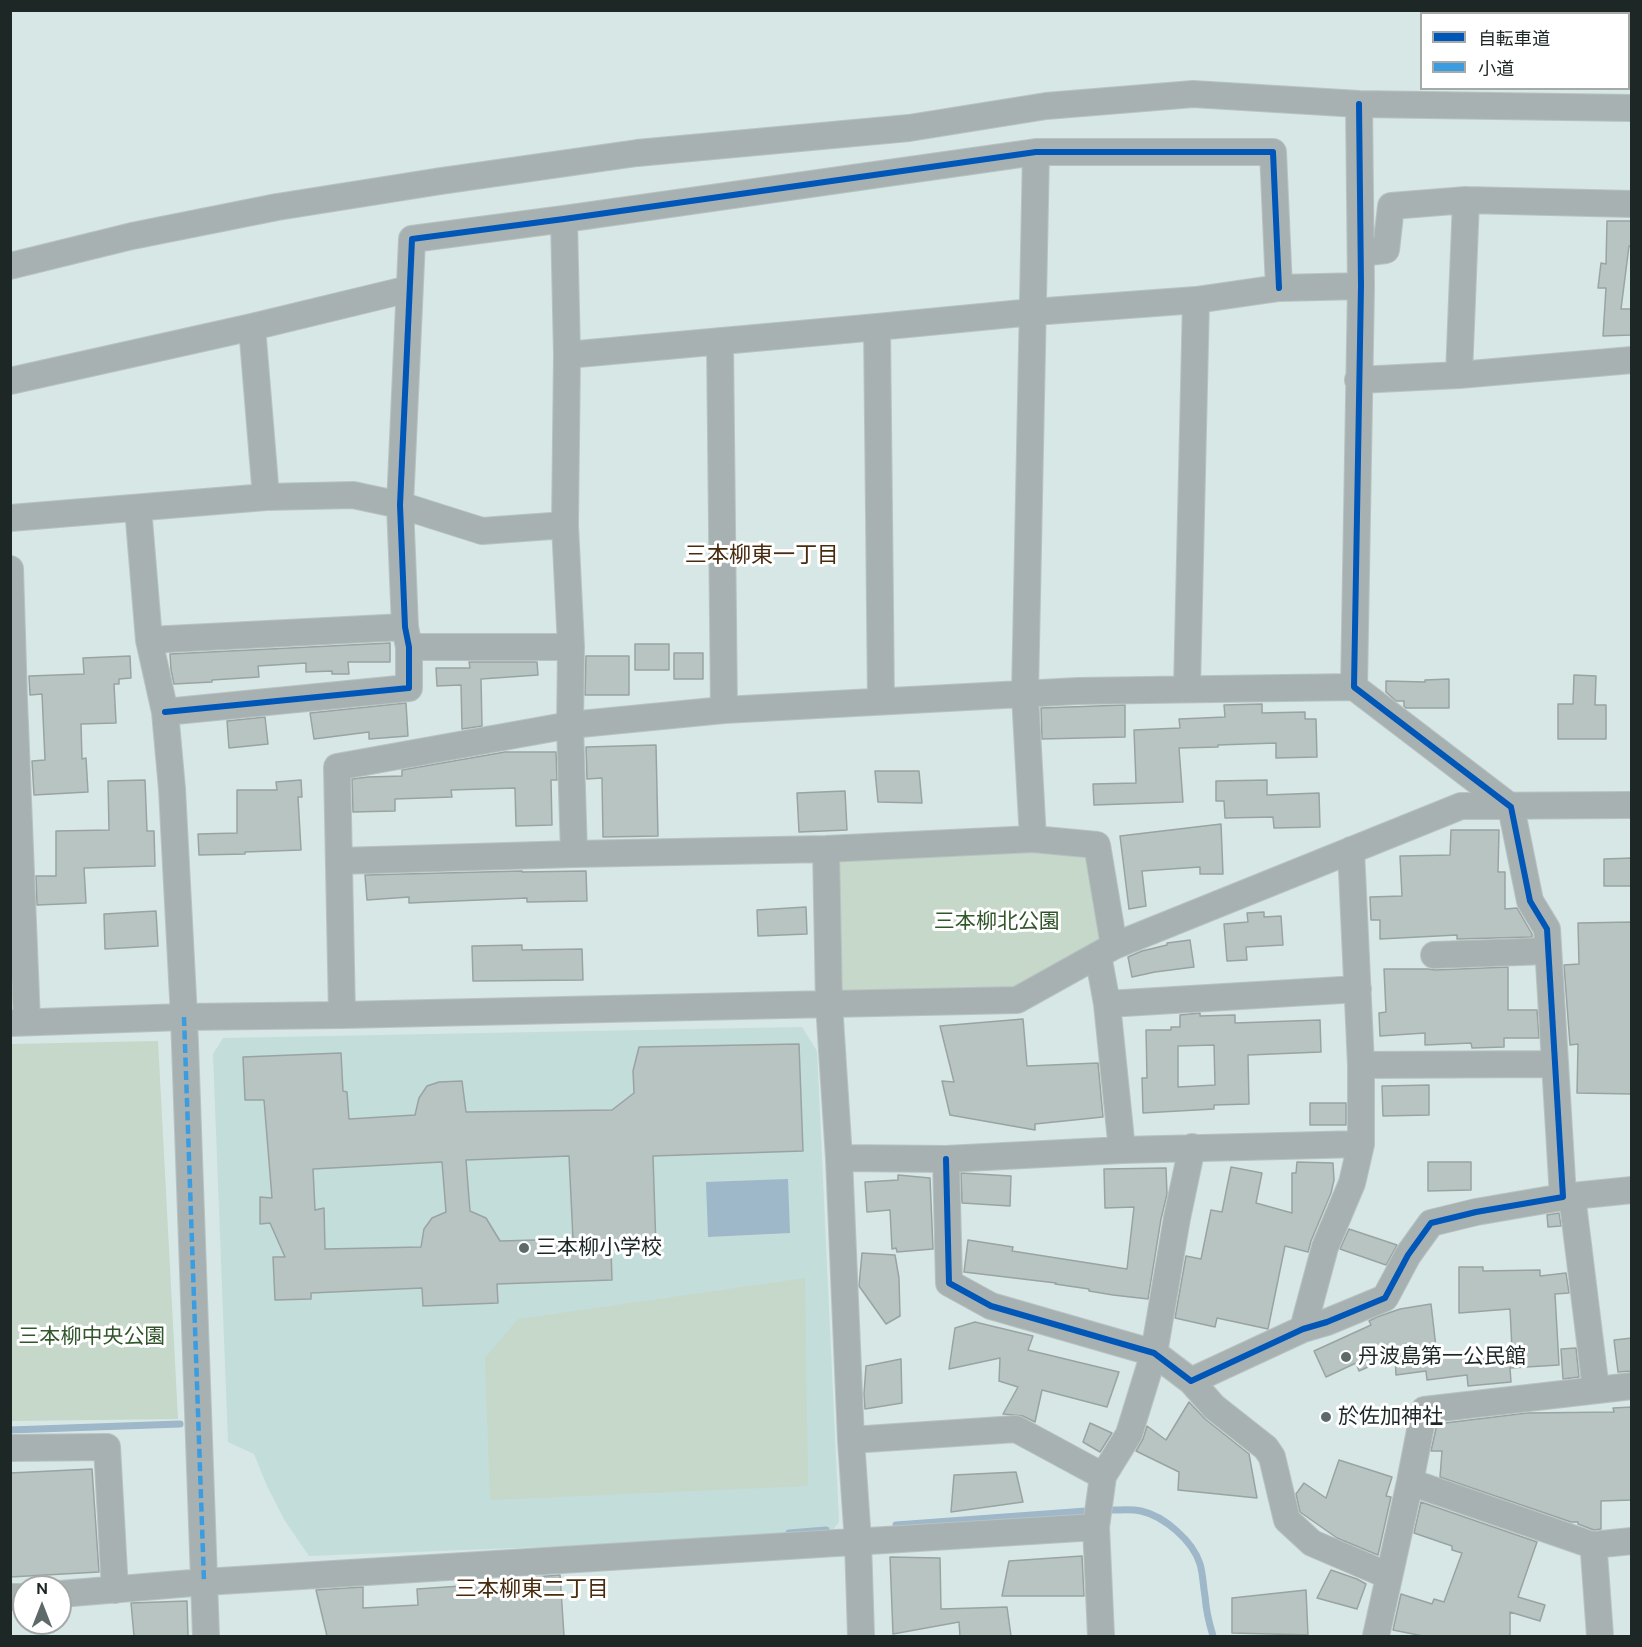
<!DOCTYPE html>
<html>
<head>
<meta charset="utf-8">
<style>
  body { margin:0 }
  #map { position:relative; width:1642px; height:1647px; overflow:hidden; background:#d7e7e5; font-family:"DM Sans","Noto Sans JP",sans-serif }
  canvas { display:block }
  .frame { position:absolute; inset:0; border:12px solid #1d2726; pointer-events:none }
  .legend { position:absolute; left:1420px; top:12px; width:210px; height:78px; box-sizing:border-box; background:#fff; border:2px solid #a5a9a8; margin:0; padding:8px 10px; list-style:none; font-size:18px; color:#1d2726 }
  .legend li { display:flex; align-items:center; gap:12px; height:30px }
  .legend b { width:30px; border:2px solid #a5a9a8 }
  .north { position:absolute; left:12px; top:1575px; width:60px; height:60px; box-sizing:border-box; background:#fff; border:2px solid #a5a9a8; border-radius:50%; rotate:0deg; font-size:16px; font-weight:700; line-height:24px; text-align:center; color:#1d2726 }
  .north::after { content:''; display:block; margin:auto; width:21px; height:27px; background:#5e6a69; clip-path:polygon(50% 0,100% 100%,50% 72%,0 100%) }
</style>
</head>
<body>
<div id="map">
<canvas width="1642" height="1647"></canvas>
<div class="frame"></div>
<ul class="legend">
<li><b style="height:8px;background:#0057b8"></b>自転車道</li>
<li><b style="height:8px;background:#3c9ce0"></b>小道</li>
</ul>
<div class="north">N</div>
</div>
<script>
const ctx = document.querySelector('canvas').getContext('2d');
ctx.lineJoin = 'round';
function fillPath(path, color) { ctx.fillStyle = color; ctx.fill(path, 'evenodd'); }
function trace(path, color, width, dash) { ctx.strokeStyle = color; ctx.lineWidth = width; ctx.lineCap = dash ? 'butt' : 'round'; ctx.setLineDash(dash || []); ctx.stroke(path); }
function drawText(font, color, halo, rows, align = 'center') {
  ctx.font = font + ' "DM Sans","Noto Sans JP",sans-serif'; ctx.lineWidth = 6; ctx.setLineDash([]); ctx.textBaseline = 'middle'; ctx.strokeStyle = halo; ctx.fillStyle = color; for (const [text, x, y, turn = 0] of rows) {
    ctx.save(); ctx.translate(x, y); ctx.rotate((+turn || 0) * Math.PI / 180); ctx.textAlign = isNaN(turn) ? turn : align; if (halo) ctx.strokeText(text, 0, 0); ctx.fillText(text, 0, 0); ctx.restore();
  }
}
fillPath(new Path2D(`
  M802,1027L817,1051L839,1522L828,1536L309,1556L285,1521L267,1486L254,1454L228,1442L213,1054L223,1038Z`), '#c3dddb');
fillPath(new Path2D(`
  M1035,851L1088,858L1104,937L1017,990L840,994L839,862Z
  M158,1041L178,1419L11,1421V1044Z
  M805,1278L808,1486L490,1500L485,1358L518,1319Z`), '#c5d8c9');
fillPath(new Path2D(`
  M788,1179L790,1233L708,1237L706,1182Z`), '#9eb7c9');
trace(new Path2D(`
  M10,1430L180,1424
  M1113,1510C1122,1510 1132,1509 1141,1511C1164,1516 1193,1541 1200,1564C1203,1574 1203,1585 1205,1596C1206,1610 1209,1623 1213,1636
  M896,1525L1086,1511
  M789,1533L826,1530`), '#9eb7c9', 7);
const building = new Path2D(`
  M1607,221H1632V246H1629L1621,309H1632V335L1603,336L1606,288H1598L1601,263L1606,264Z
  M390,643V662H348L349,674H332V671L306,672V663L258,666L259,677L212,680V682L174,684L171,670L170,654Z
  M635,644H669V670H635Z
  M674,653H703V679H674Z
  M130,656L131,678L119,679V684H114L116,723L81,724L82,759L86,758L88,792L34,795L32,761L45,760L42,694L30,695L29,676L84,674L83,658Z
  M586,656H629V695H585Z
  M469,662H537L538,675L481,679L482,726L462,729L461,685L437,686L436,668H470Z
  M1574,675L1596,676L1595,705H1606V739H1558V704H1573Z
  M1449,679V708H1406L1404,706V701H1396L1386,692V681L1425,682V680Z
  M406,703L408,736L369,739V732L314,739L310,713Z
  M1262,704V713L1305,712V719H1316L1317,757L1276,758V743L1218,745V747L1179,748L1183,802L1094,805L1093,784L1136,783L1134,730L1180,728L1179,719L1225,717L1224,705Z
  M1125,705V737L1042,739L1041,708Z
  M265,717L268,744L229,748L227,721Z
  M656,745L658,836L603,837L602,778L587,779L586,747Z
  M505,752H556L557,780H551L552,825L516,826L515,788L451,790L452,797L395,799V811L353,812L352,779L368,777L402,776V770Z
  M875,771H919L922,803L878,802Z
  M145,780L147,831H154L155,866L84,868L86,903L37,905L36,876H56V831L109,830L108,781Z
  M301,780L302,797H298L301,850L245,852V854L199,855L198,834L237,833V790H277L276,782Z
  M1267,780V795L1319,793L1320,827L1274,828L1273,817L1225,818L1224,801H1216V781Z
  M845,791L847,830L799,832L797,793Z
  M1221,824L1223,874H1200V867L1142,871L1146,906L1129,909L1120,836Z
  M1451,830H1499L1498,872H1505V909L1517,908L1532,934V937L1457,939V935L1380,939V920H1371L1370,897L1402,896L1400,856L1450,855Z
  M1632,858V886H1604V859Z
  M522,871V872L586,871L587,901L527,902V898L409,903V897L367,900L365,875Z
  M806,907L807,934L758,936L757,910Z
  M156,911L158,946L105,949L104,914Z
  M1264,912V917L1281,916L1283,945L1246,947L1247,960L1227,961L1224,924L1248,922L1247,913Z
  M1632,922V1094L1577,1093L1578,1044L1570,1045L1564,965L1579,964L1578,923Z
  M1190,940L1194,967L1155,972L1132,977L1128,957L1142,951L1167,945V943Z
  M522,945V950L582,949L583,980L473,981L472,946Z
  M1508,967V1010H1537L1539,1038H1504V1047L1472,1048L1471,1043L1425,1045V1033L1380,1036L1379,1013L1386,1012L1384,969H1428L1435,970Z
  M1200,1013V1016L1235,1015V1023L1320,1020L1321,1052L1248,1055L1249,1104L1214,1105V1109L1143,1113L1142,1078H1147L1146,1030H1171V1027H1180V1015ZM1214,1045L1215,1085L1178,1087V1046Z
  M1023,1019L1027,1066L1098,1063L1103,1117L1035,1124V1130L950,1115L942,1081L954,1082L940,1026Z
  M799,1044L803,1151L653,1156L656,1249L611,1250L612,1280L497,1284L498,1303L423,1306L422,1288L311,1293V1299L275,1300L273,1257H285L270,1223L260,1224V1197L272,1198L264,1100H245L243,1057L341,1053L343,1091L347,1092L349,1119L415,1115L419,1098L427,1086L439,1082L462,1081L466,1112L612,1110L634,1093L633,1071L639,1047ZM569,1156L573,1239L500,1241L486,1218L470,1211L466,1160ZM442,1162L446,1212L432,1218L424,1229L421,1247L325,1249L324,1208L315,1210L313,1169Z
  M1429,1085V1115L1383,1116L1382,1086Z
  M1310,1103H1346V1125H1310Z
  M1297,1162L1333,1163L1334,1180L1331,1193L1311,1241L1308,1252L1285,1246L1268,1329L1217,1318L1215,1327L1175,1318L1186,1256L1201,1259L1211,1210L1222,1212L1231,1167L1262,1173L1256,1203L1292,1213V1173H1296Z
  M1428,1162H1471V1190L1428,1191Z
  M1166,1168L1167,1194L1161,1219L1148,1299L1113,1295L1089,1291V1289L1055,1284L1056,1283L964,1272L968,1240L1013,1247L1012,1251L1127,1269L1134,1207L1105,1208L1104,1169Z
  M961,1173L1011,1176L1010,1206L962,1203Z
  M898,1175L930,1178L933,1249L897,1252L896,1248L892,1249L890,1210L867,1212L865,1182L898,1180Z
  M1559,1213L1561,1226L1548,1227L1547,1215Z
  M1349,1229L1397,1245L1386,1265L1340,1249Z
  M862,1253L895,1255L899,1278L900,1316L886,1324L859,1286Z
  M1459,1267H1483V1271L1540,1270V1276L1566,1273L1569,1293L1555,1294L1559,1365L1510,1368L1511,1382L1468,1386L1467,1375L1427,1380L1426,1371L1396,1375L1395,1355L1359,1371L1356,1363L1326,1377L1314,1351L1371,1325L1369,1321L1377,1317L1400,1309L1431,1304L1437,1356L1512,1349L1510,1309L1459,1313Z
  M975,1322L1033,1336L1028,1350L1119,1372L1107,1407L1042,1390L1035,1422L1023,1416L1003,1414L1018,1387L999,1381L1000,1358L949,1369L955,1328Z
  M1632,1338V1371L1618,1372L1614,1340Z
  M1576,1348L1579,1377L1563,1379L1561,1349Z
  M901,1359L902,1403L865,1409L864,1394L866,1366Z
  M1189,1402L1205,1419L1249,1454L1257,1498L1178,1490L1179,1472L1136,1451L1143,1439L1147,1426L1166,1440Z
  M1632,1407V1500L1601,1501V1529L1594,1530L1578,1524V1522H1571L1440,1477L1442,1451H1431L1437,1424L1527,1413L1614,1412L1613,1408Z
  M1090,1423L1112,1433L1100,1452L1083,1442Z
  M1339,1460L1392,1477L1386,1496L1391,1497L1378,1555L1337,1538L1300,1512L1296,1494L1304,1483L1326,1498Z
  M92,1469L99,1572L10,1577V1473Z
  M1016,1472L1023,1502L951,1512L954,1475Z
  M1421,1502L1537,1542L1518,1597L1545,1605L1540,1621L1510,1612V1636H1423L1393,1630L1401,1594L1432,1604L1434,1599L1444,1602L1462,1553L1452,1550V1546L1414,1533Z
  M1082,1556L1084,1596H1002L1009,1561Z
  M890,1557L940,1558L941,1609L1007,1607L1011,1636H960L959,1622L893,1634Z
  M1331,1570L1357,1579L1366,1584L1357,1609L1317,1598Z
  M560,1575L564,1636H327L316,1590L363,1587V1608L418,1605L417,1589L535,1581L534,1577Z
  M1306,1590L1308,1635L1232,1633V1598Z
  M187,1601L188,1636H134L131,1603Z`);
fillPath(building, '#b8c4c1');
trace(building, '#99a4a2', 1.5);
const minor = new Path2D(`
  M564,219L567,355L565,525L571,647L570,725L574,854
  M1361,253L1386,250L1391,206L1466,200L1632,204
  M10,266L132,236L277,207L441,181L637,153L909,128L1046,106L1193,94L1359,104L1632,108
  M252,327L266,497
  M877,327L881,701
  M720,341L724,710
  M567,355L877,327L1033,312L1196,300L1279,288L1361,286
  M1459,375L1466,200
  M1358,380L1459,375L1632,360
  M10,381L252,327L409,289
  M138,508L149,640L165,712L172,789L184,1017L206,1636
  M10,518L266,497L353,495L400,505L482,531L565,525
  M10,569L14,700L27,1022
  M149,640L405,627
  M409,647H571
  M1187,688L1196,300
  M165,712L409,688V647L405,627L400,505L412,239L564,219L1036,152H1273L1279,288
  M1033,839L1025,695L1036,152
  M826,849L829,1004L1017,1000L1114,946L1461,806L1632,805
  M339,861L574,854L826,849L1033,839L1097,845L1114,946
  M1098,955L1107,1004L1122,1150
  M1434,955L1548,951
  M1107,1004L1358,989
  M342,1015L337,767L570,725L724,710L1078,691L1354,687
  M10,1023L184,1017L342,1015L829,1004L839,1158L851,1440L858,1542L861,1636
  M1361,1065L1554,1064
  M839,1158L946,1159L1122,1150L1361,1144
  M946,1159L949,1283L991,1306L1154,1353L1191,1381L1303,1329L1327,1322L1385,1298L1408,1255L1431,1223L1476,1212L1563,1197L1547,929L1530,901L1511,807L1354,687L1361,286L1359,104
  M1572,1196L1596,1390
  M1563,1197L1632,1190
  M1303,1329L1325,1247L1352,1183L1361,1144V1065L1351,850
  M1191,1381L1214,1407L1266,1448L1272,1457L1287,1520L1312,1543L1389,1576
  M851,1440L1016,1429L1103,1476
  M10,1448L107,1447L115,1590
  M1410,1482L1592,1545L1632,1541
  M1096,1527L1103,1476L1129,1434L1154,1353L1177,1218L1192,1147
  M1592,1545L1594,1553L1600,1636
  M60,1594L204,1582L1096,1527L1101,1636
  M10,1597H24
  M1376,1636L1410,1482L1424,1410L1632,1386`);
trace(minor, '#b7c3c2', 28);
trace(minor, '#a8b1b2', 26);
trace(new Path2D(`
  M184,1017L204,1582`), '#3c9ce0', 4.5, [9, 4.5]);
trace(new Path2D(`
  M165,712L409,688V647L405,627L400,505L412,239L564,219L1036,152H1273L1279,288
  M946,1159L949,1283L991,1306L1154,1353L1191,1381L1303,1329L1327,1322L1385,1298L1408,1255L1431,1223L1476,1212L1563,1197L1547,929L1530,901L1511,807L1354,687L1361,286L1359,104`), '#0057b8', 6);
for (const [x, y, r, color] of [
  [524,1248,6,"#5e6a69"],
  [1346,1357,6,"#5e6a69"],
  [1326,1417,6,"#5e6a69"]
]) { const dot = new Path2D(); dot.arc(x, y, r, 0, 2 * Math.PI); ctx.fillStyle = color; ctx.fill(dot); trace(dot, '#fff', 2); }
drawText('21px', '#32562b', '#fff', [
  ["三本柳北公園",997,922],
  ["三本柳中央公園",92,1337]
]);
drawText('21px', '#1d2726', '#fff', [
  ["三本柳小学校",536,1248],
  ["丹波島第一公民館",1358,1357],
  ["於佐加神社",1338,1417]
], 'left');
drawText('22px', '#492c0f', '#fff', [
  ["三本柳東一丁目",762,556],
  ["三本柳東二丁目",532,1590]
]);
</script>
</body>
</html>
